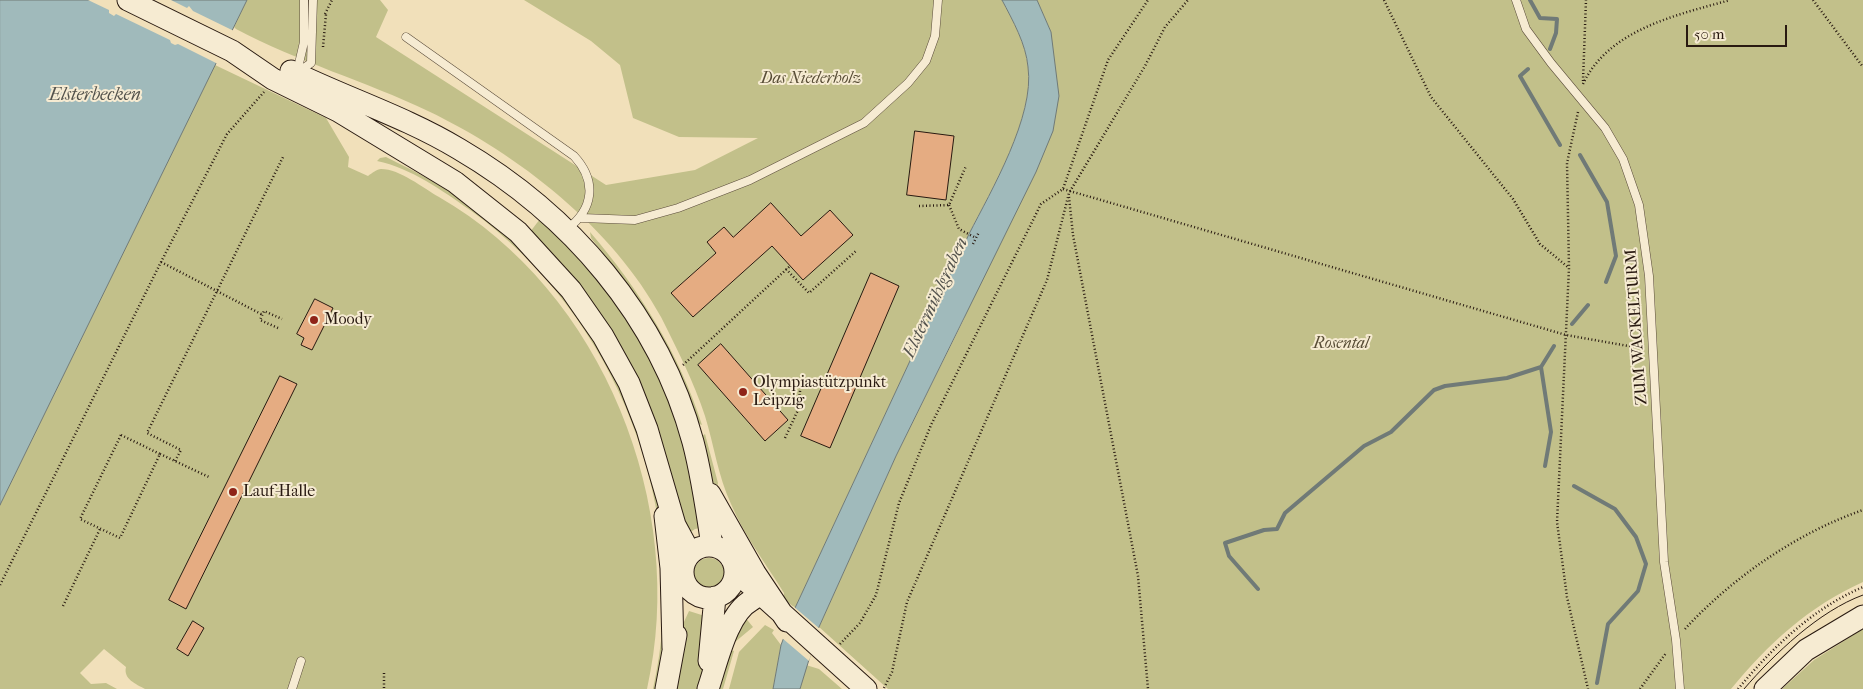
<!DOCTYPE html>
<html>
<head>
<meta charset="utf-8">
<style>
  body { margin:0 }
  #map { position:relative; width:1863px; height:689px; overflow:hidden; background:#f1e0ba; font-family:"IM FELL French Canon",serif }
  canvas { display:block }
  .scale { position:absolute; left:1686px; top:25px; width:101px; height:22px; box-sizing:border-box; border:2px solid #291a11; border-top:0; padding-left:6px; font-size:15px; line-height:18px; white-space:nowrap; color:#291a11; -webkit-text-stroke:4px #f6ebd2; paint-order:stroke }
</style>
</head>
<body>
<div id="map">
<canvas width="1863" height="689"></canvas>
<div class="scale">50 m</div>
</div>
<script>
const ctx = document.querySelector('canvas').getContext('2d');
ctx.lineJoin = 'round';
function fillPath(path, color) { ctx.fillStyle = color; ctx.fill(path, 'evenodd'); }
function trace(path, color, width, dash) { ctx.strokeStyle = color; ctx.lineWidth = width; ctx.lineCap = dash ? 'butt' : 'round'; ctx.setLineDash(dash || []); ctx.stroke(path); }
function drawText(font, color, halo, rows, align = 'center') {
  ctx.font = font + ' "IM FELL French Canon",serif'; ctx.lineWidth = 4; ctx.setLineDash([]); ctx.textBaseline = 'middle'; ctx.strokeStyle = halo; ctx.fillStyle = color; for (const [text, x, y, turn = 0] of rows) {
    ctx.save(); ctx.translate(x, y); ctx.rotate((+turn || 0) * Math.PI / 180); ctx.textAlign = isNaN(turn) ? turn : align; if (halo) ctx.strokeText(text, 0, 0); ctx.fillText(text, 0, 0); ctx.restore();
  }
}
fillPath(new Path2D(`
  M247,0H380L388,10L376,37L606,185L695,170L758,138L679,137L633,118L620,65L591,41L524,0H1002C1013,21 1026,44 1028,67C1035,116 991,191 969,234L795,608L784,599V593C766,564 744,535 731,504C718,476 714,445 705,416C694,382 677,349 661,317C613,228 518,154 428,111C365,81 298,62 236,29L234,27Z
  M1037,0H1863V582C1809,606 1768,644 1731,689H888L819,627L896,456L964,319L1051,32Z
  M215,65L326,118L349,157L348,167L368,176C372,173 377,169 381,169C400,169 423,188 439,197C603,291 689,507 647,689H145C136,684 123,679 126,667L104,649L80,673L91,684L106,683L117,689H0V505Z
  M386,157C423,175 462,196 493,223C625,336 696,517 656,689H653C694,513 617,315 470,210C443,191 411,168 377,161L380,158Z
  M545,217L636,325L682,429L705,527L695,529L686,535L656,438L530,232L540,219Z
  M590,232C639,289 679,353 702,425L697,423L651,322L633,292L591,238Z
  M705,434L718,483L716,493L701,437Z
  M694 573a15 15 0 1 1 30 0a15 15 0 1 1-30 0Z
  M689,611L708,617L700,689H673L683,624Z
  M744,616L753,627L735,642L732,639Z
  M765,625L774,630L772,633L781,645L773,689H729L739,652Z
  M1863,629V689H1782L1814,660Z
  M729,650L734,651L723,689H718Z
  M806,665L819,669L842,689H800Z`), '#c2c08a');
const water = new Path2D(`
  M0,0H247L0,505Z
  M1002,0H1037L1051,32L1059,96L1053,131L1036,172L896,456L819,627L800,689H773L781,645L795,608L969,234C991,191 1035,116 1028,67C1026,44 1013,21 1002,0Z`);
fillPath(water, '#a0babb');
trace(water, '#707a77', 1);
fillPath(new Path2D(`
  M88,0H171L187,8L189,6L193,11L234,31L218,64L178,44L175,45L171,43L170,40L116,14L114,16L109,13V10Z
  M793,606L820,629L809,661L782,638Z`), '#f1e0ba');
trace(new Path2D(`
  M1530,0L1540,18L1557,19L1556,33L1550,49
  M1528,69L1520,76L1560,145
  M1580,155L1607,202L1616,256L1606,282
  M1572,324L1588,305
  M1545,466L1551,432L1541,367L1554,346
  M1574,486L1615,509L1636,537L1646,564L1638,591L1608,624L1597,683
  M1258,589L1229,556L1225,543L1264,530L1277,529L1285,513L1364,446L1391,432L1434,390L1445,386L1507,378L1541,367`), '#707a77', 4);
const building = new Path2D(`
  M915,131L954,136L946,200L907,195Z
  M771,203L801,236L830,210L853,235L803,280L772,246L693,317L671,293L716,253L707,242L724,227L733,237Z
  M871,273L899,286L830,448L801,436Z
  M315,299L333,308L312,350L301,345L304,338L297,334Z
  M721,344L788,420L765,441L698,365Z
  M280,376L297,384L186,609L169,600Z
  M193,621L204,628L188,656L177,649Z`);
fillPath(building, '#e5ac82');
trace(building, '#291a11', 1);
const lane = new Path2D(`
  M1516,0L1526,29L1551,63L1605,128L1623,159L1639,205L1649,276L1664,562L1676,640L1680,689
  M406,37L574,156C597,181 594,209 567,229
  M297,72L304,42V0
  M298,72L311,63L313,0
  M582,218L635,220L678,208L750,180L864,123L908,83L926,61L935,36L938,0
  M292,689L301,661`);
const secondary = new Path2D(`
  M128,0L232,51L273,79L338,111L455,182L518,232L571,290L603,336L629,383L647,429L675,525L690,553
  M291,71C346,98 406,117 459,149C570,214 659,316 693,442C702,476 707,512 712,546
  M710,494L755,573L787,621
  M665,516L671,568L673,648
  M683 572a26 26 0 1 1 52 0a26 26 0 1 1-52 0Z
  M735,571L866,689
  M709,661L715,597
  M666,689L676,635
  M708,689C717,663 727,613 752,600
  M1765,689L1806,650L1863,616`);
trace(lane, '#5b4c3b', 9);
trace(secondary, '#291a11', 23);
trace(new Path2D(`
  M1384,0L1431,97L1513,199L1540,244L1569,268
  M1813,0L1863,67
  M325,14L332,0
  M323,47L326,14
  M1583,81L1586,0
  M1583,84C1609,29 1677,15 1730,0
  M1578,112L1567,163L1569,268L1557,522L1567,597L1588,689
  M1063,189L1566,335L1634,347L1644,344
  M1069,197L1073,235L1138,576L1148,689
  M949,205L959,229L976,238
  M919,206L949,205L966,166
  M973,244L979,232
  M161,262L263,315
  M786,269L809,293L856,251
  M278,328L260,320L264,311L282,319
  M683,365L790,266
  M121,435L160,454L120,538L80,519Z
  M785,438L798,410L801,382
  M160,454L209,477
  M175,461L181,450L147,433L284,155
  M0,585L161,262L227,134L264,92
  M63,606L100,529
  M1685,629C1733,577 1797,533 1863,510
  M840,644L860,623L876,595L899,503L931,425L1041,204L1063,189L1108,60L1148,0
  M384,673V689
  M884,688L892,672L907,602L1047,280L1069,193L1145,66L1165,27L1188,0
  M1640,689L1666,653
  M1738,689C1773,647 1812,609 1863,587`), '#291a11', 2.5, [1, 2.5]);
trace(lane, '#f6ebd2', 8);
trace(secondary, '#f6ebd2', 21);
trace(new Path2D(`
  M1744,689C1774,654 1819,611 1863,595`), '#291a11', 1);
for (const [x, y, r, color] of [
  [314,320,5,"#8f2418"],
  [743,392,5,"#8f2418"],
  [233,492,5,"#8f2418"]
]) { const dot = new Path2D(); dot.arc(x, y, r, 0, 2 * Math.PI); ctx.fillStyle = color; ctx.fill(dot); trace(dot, '#f6ebd2', 2); }
drawText('italic 16px', '#574c35', '#f6ebd2', [
  ["Das Niederholz",811,79],
  ["Rosental",1341,344]
]);
drawText('16px', '#291a11', '#f6ebd2', [
  ["Moody",324,320],
  ["Olympiastützpunkt",753,383],
  ["Leipzig",753,401],
  ["Lauf-Halle",243,492]
], 'left');
drawText('16px', '#291a11', '#f6ebd2', [
  ["ZUM WACKELTURM",1637,327,-94]
]);
drawText('italic 18px', '#53524c', '#f6ebd2', [
  ["Elsterbecken",95,96],
  ["Elstermühlgraben",936,298,-65]
]);
</script>
</body>
</html>
